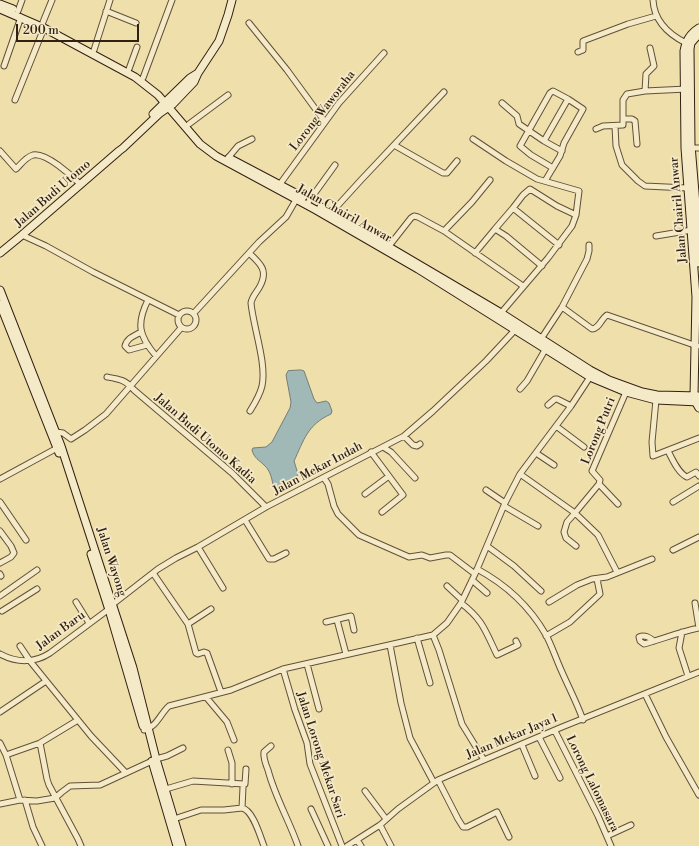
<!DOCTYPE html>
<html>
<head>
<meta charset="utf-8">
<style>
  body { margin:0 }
  #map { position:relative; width:699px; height:846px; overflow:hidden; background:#efdfab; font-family:"Libre Bodoni",serif }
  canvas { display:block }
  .scale { position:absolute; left:16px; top:24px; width:123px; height:18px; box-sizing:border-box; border:2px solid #322113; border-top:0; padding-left:5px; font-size:12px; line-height:14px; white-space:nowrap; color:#322113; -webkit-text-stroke:3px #f5eac8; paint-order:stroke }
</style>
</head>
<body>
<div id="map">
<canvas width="699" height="846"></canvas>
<div class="scale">200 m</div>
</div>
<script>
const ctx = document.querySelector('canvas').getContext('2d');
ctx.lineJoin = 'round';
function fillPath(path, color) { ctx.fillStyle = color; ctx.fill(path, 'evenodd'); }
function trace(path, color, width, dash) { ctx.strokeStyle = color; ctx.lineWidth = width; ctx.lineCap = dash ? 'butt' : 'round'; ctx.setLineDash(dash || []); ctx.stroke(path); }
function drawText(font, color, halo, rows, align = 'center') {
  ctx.font = font + ' "Libre Bodoni",serif'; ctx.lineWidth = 3.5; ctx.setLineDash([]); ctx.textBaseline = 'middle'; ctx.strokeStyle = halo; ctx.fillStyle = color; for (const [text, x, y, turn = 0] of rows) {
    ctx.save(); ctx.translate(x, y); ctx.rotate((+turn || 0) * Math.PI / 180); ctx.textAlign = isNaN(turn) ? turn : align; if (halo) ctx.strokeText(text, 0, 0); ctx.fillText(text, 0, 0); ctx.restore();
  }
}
const water = new Path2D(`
  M301,370L304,371L314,399L317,403L326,401L329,403L332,411L331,414C307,425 304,440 294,461L298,474L296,478L274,489C272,480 271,471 264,465C259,460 254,458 252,450L253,448L266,447L272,442L290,408L291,402L286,375L288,371Z`);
fillPath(water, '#a0b9b6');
trace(water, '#747c75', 1);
const street = new Path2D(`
  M653,0C654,20 668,34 686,43
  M18,11L22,0
  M106,11L136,23
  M43,22L52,0
  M249,23L287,70L325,122
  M94,50L110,0
  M578,52L583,50V41L628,24L656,16
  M4,66L21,17
  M129,69L137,47
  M143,78L172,0
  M645,91L646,74L654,66L650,48
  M15,100L44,28
  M502,103L517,116L519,124L544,141L568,99
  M624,119H632L635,121L637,144
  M189,124L228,95
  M615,126L616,146L622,165L638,181L645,186L687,188
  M596,129L603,126L623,125V100L627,94L645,91L687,89
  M473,139L506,161L537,179L579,191L576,215L572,226L548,258L501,313
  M544,141L562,151
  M394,145L443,173H447L457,161
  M688,148H699
  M0,151L16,169C21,164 26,157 33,155C46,152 72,176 80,184
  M228,158L238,146L252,139
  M545,181L560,156L564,143L583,109L568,99L553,91L550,93L520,146L531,155L553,168
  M280,184L339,103L384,53
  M309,201L335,165
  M513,208L495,229L506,236L542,266
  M331,213L361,180L444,92
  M444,231L472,202L490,180
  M22,235L46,246L93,272L179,315
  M656,236L692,230
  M559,245L513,208L523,195L530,189L557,206L576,215
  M389,246L411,218L414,216L418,217L444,231L523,286
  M249,253C261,264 269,271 259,288C256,293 252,297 251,303C253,326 267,364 262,386C260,395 255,403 250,411
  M475,253L495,229
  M148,300C136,324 139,336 156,356
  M562,307L587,259L589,251V245
  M178 320a9 9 0 1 1 18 0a9 9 0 1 1-18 0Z
  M194,313L259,242L286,217L297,198
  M141,332C134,336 127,338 125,346L129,350L147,345
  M541,339L562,307L592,329C599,329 601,319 607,315L697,346
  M107,377C119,379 126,380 134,390L232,473L266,507
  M520,389L527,381L545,350
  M656,400L652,442L653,456L699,438
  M548,405L555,399H557L571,406
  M556,426L584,447
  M56,432L63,433L71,439L85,430L106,414L181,328
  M404,436L413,445L417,446L420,444
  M383,447L391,452L415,478
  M668,451C673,460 678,473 687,477L696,472L699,476
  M371,452L403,495L382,512
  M536,453L554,465
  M520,474L575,513L567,522L564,532L566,538L576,546
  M324,478L328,484L334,506L338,514L359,535L409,557L422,555L430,558L446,555H450L475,574
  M0,479L59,447
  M599,484L618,504
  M486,490L505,503
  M365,494L389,476
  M0,502L26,540
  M673,502L699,486
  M504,506L538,526
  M245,520L269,559H274L286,553
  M0,531L11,546L14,553L11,557L0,563
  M487,546L514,566L541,591
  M198,547L223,588
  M673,550L699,537
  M477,569C505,584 530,607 546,635C552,646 556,659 562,672C569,688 577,703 583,720
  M617,572L598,535L575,513L599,484L600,480L592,471L626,392
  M153,573L188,624L211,609
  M0,574L1,576
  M472,580L487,593
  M447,586L462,600
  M0,596L37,570
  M76,602L89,623
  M549,602L577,585L592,579L607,577L652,559
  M461,603C483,620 485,630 497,655L516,646L518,645L516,641
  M695,603L699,628
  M113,604L158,569L176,558L198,547L266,507L404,436L433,411L486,361L515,330
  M2,611L37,589
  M337,620L346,654
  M326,622L351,616L354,630
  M188,624L196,653L198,654L204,652L207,653L221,692
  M682,632L679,648L688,676
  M433,635L439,650L462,724L484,760
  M546,636L570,622L600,594L597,579
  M417,638L430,683
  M654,641C650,638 645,634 639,637L640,641L644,644C662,639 680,632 699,628
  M390,645L401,703L410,738L434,783
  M20,646L30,661L91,736L126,773
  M0,654C17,663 35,663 50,653L109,609
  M307,664L319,709
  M283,669L295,710L307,743L310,764L342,846
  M645,694L666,737L699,795
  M206,697L227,722L234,740
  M0,712L46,681
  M78,720L40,743L47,779L49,785L78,839L81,846
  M144,730C157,727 160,714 169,706L231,690L283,669L433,635L447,623L461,603L475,574L505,503L520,474L571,406L590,377
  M555,731L598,816L611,846
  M539,737L560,778
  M0,743L6,755L20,800L0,804
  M522,745L535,776
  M271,746L264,752C263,758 266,765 268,770C275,797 289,820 298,846
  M228,750L232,763V784
  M6,755L40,743
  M156,759L167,756L183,748
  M438,780L458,819L463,827H467L497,812L509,837
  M166,789L193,781L244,784
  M365,791L386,819
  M20,800L37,801L55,798L62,792L70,786L100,785L152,761
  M25,800L33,827L42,846
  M242,808C253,810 260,836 264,846
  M311,809L328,846
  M174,819L201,810H224L242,808L243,787L244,784H245L246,769
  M380,825L391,846
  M607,836L631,825
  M357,840L361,846
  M347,846L380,825L398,809L438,780L484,760L562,727L699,672`);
const secondary = new Path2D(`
  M0,4L13,9
  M0,9L44,28L135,77L158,95L200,144L216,156L316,210L418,269L590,377L626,392L656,400L699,402
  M699,28C690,34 686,40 684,51L685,148L696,297L694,396L696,403L699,408
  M699,34L691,43L690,49L691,145L698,229L699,263
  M153,114L190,78L198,73
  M229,158L303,197
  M321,207L501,313L590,370L609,380L642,392L657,395L699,396
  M0,253L22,235L119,151L123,148L160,113L173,104L194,82L198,73L219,41L228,15L232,0
  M0,290L61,446L133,668L156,759L182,846
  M0,304L59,453
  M91,554L110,613L143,726
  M152,761L177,846`);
trace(street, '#615039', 7);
trace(secondary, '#322113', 9);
trace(street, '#f5eac8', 5);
trace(secondary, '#f5eac8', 7);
drawText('12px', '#322113', '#f5eac8', [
  ["Lorong Waworaha",323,111,-52],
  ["Jalan Budi Utomo",53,194,-41],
  ["Jalan Chairil Anwar",679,210,-95],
  ["Jalan Chairil Anwar",344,214,29],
  ["Lorong Putri",599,431,-68],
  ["Jalan Budi Utomo Kadia",205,439,41],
  ["Jalan Mekar Indah",318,469,-28],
  ["Jalan Wayong",111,562,72],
  ["Jalan Baru",61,631,-36],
  ["Jalan Mekar Jaya 1",512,737,-23],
  ["Jalan Lorong Mekar Sari",320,755,72],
  ["Lorong Lalomasara",592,784,64]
]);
</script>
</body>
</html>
